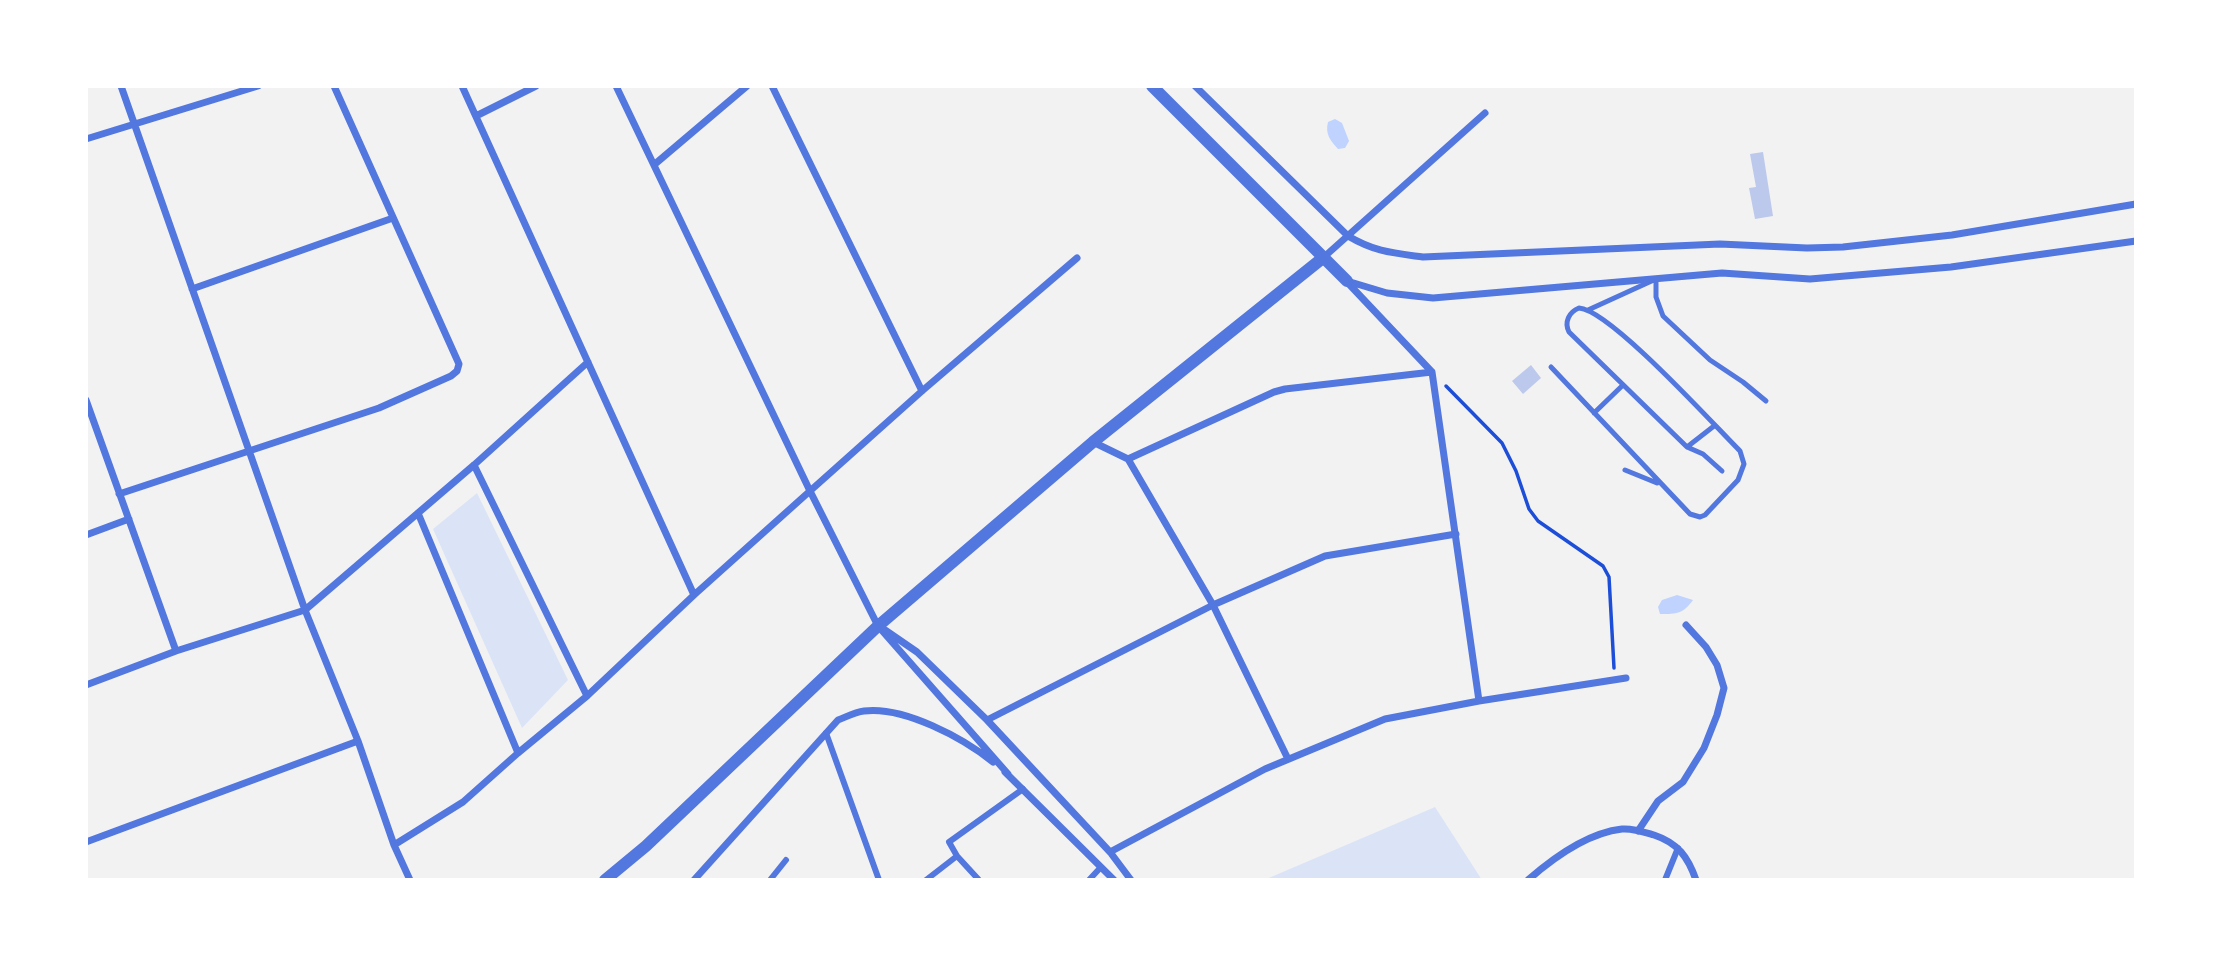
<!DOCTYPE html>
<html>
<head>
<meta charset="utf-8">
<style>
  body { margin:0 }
  #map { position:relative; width:2222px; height:966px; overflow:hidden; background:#f2f2f2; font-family:Raleway,sans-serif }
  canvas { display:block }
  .frame { position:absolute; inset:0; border:88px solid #fff; pointer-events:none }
</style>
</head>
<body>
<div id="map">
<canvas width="2222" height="966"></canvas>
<div class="frame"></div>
</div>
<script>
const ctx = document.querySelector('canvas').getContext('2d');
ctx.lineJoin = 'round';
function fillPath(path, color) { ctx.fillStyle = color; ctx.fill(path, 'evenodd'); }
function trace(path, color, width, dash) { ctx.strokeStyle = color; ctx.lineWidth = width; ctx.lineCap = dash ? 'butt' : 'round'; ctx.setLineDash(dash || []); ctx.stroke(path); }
fillPath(new Path2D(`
  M477,493L568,680L522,728L433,529Z
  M1435,807L1482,880H1264Z`), '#dbe4f7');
fillPath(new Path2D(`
  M1335,119L1342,123L1349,141L1345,148L1338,149C1330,140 1325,134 1328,122Z
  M1677,595L1693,600C1683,614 1677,614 1660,614L1658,607L1662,600Z`), '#bfd3fe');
fillPath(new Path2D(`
  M1763,152L1773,216L1755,219L1749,188L1756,187L1750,154Z
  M1531,365L1541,378L1523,394L1512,381Z`), '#bdc9ec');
trace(new Path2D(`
  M1446,386L1502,443L1516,471L1529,509L1538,521L1603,566L1609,577L1614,668`), '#1d4ed8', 3.5);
trace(new Path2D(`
  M1588,310L1656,279V297L1663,316L1710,360L1743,382L1766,401
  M1551,367L1690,514L1700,517L1705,515L1738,480L1744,464L1740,451C1713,424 1610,310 1579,308C1569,312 1564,322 1569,332L1687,447L1703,454L1722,471
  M1594,413L1623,385
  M1687,447L1714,426
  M1625,470L1657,483`), '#5277de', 5);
trace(new Path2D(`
  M826,733L879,880
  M957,856L979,880
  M770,880L786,860
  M926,880L957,856L949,842L1023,789
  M1089,880L1101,867
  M1665,880L1678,848`), '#5277de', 6);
trace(new Path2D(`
  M121,86L305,610L358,741L394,845L410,880
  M462,86L694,595
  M616,86L810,491L878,626L1008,774
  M772,86L922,391
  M1195,86L1348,236C1375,252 1393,253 1423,257L1720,244L1807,248L1843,247L1952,235L2136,204
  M476,116L536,86
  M86,139L258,86
  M655,164L747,86
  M1324,257L1485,113
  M1347,281L1387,293L1433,298L1722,273L1810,279L1951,267L2136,241
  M1347,282L1432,372L1479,701
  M192,289L393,218
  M86,400L176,651
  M1093,442L1128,459L1274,392L1285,389L1432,372
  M1128,459L1213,605L1288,759
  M474,465L587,696
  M119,494L379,408L451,376L457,371L459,364L334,86
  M418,513L518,753
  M86,535L129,519
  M885,630L917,652L987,720L1110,852L1131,880
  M86,685L176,651L305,610L474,465L588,362
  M987,720L1213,605L1325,556L1456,534
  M1005,772L1114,880
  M1638,831L1658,801L1683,782L1704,748L1717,715L1724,688L1717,665L1706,647L1686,625
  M86,842L358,741
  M394,845L463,802L518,753L587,696L694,595L810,491L922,391L1077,258
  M1110,852L1265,769L1385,719L1479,701L1626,678
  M694,880L838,720C846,717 855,712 864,711C904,706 963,738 993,762
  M1528,880C1553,858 1587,833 1622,829C1633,828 1644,832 1654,835C1678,843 1688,857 1696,880`), '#5277de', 7);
trace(new Path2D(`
  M1152,86L1347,281
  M605,880L646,846L878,626L1093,442L1324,257`), '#5277de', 12);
</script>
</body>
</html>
